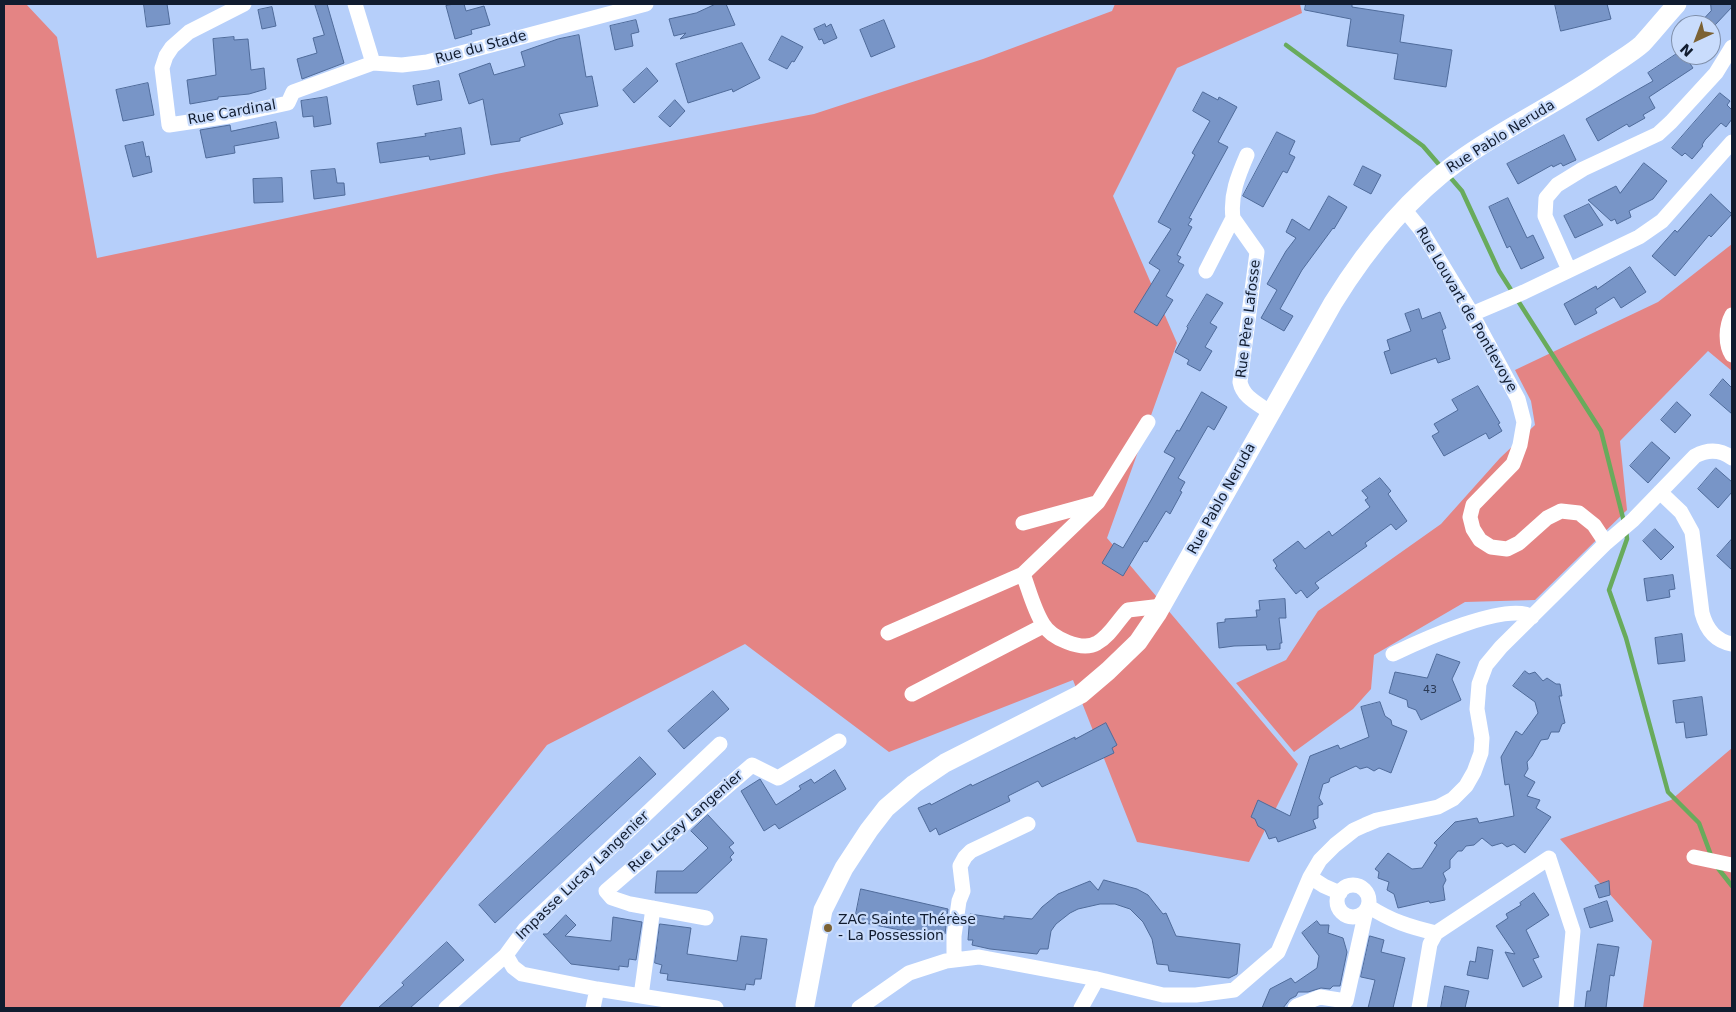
<!DOCTYPE html>
<html>
<head>
<meta charset="utf-8">
<style>
  body { margin:0 }
  #map { position:relative; width:1736px; height:1012px; overflow:hidden; background:#b6cffa; font-family:"DejaVu Sans",sans-serif }
  canvas { display:block }
  .frame { position:absolute; inset:0; border:5px solid #111c2f; pointer-events:none }
  .north { position:absolute; left:1671px; top:15px; width:50px; height:50px; box-sizing:border-box; background:#c9dcfc; border:1px solid #7f8faa; border-radius:50%; rotate:223deg; font-size:14px; font-weight:700; line-height:20px; text-align:center; color:#111c2f }
  .north::after { content:''; display:block; margin:auto; width:18px; height:22px; background:#7c6234; clip-path:polygon(50% 0,100% 100%,50% 72%,0 100%) }
</style>
</head>
<body>
<div id="map">
<canvas width="1736" height="1012"></canvas>
<div class="frame"></div>
<div class="north">N</div>
</div>
<script>
const ctx = document.querySelector('canvas').getContext('2d');
ctx.lineJoin = 'round';
function fillPath(path, color) { ctx.fillStyle = color; ctx.fill(path, 'evenodd'); }
function trace(path, color, width, dash) { ctx.strokeStyle = color; ctx.lineWidth = width; ctx.lineCap = dash ? 'butt' : 'round'; ctx.setLineDash(dash || []); ctx.stroke(path); }
function drawText(font, color, halo, rows, align = 'center') {
  ctx.font = font + ' "DejaVu Sans",sans-serif'; ctx.lineWidth = 4.5; ctx.setLineDash([]); ctx.textBaseline = 'middle'; ctx.strokeStyle = halo; ctx.fillStyle = color; for (const [text, x, y, turn = 0] of rows) {
    ctx.save(); ctx.translate(x, y); ctx.rotate((+turn || 0) * Math.PI / 180); ctx.textAlign = isNaN(turn) ? turn : align; if (halo) ctx.strokeText(text, 0, 0); ctx.fillText(text, 0, 0); ctx.restore();
  }
}
fillPath(new Path2D(`
  M4,4H26L57,37L97,258L496,174L814,114L983,59L1112,11L1115,4H1300L1302,13L1177,68L1113,196L1177,343L1107,538L1298,764L1249,862L1137,842L1073,680L889,752L745,644L547,745L339,1008H4Z
  M1732,244V371L1708,351L1620,441L1627,510L1535,600L1465,602L1374,655L1371,689L1353,709L1294,752L1236,683L1286,660L1318,611L1441,524L1500,458L1535,425L1531,401L1515,370L1658,302Z
  M1732,748V1008H1643L1652,941L1560,839L1671,800Z`), '#e48484');
trace(new Path2D(`
  M1286,45L1423,146L1442,168
  M1449,176L1462,191L1499,271L1601,431L1624,522
  M1626,530L1627,539L1609,590L1626,638L1668,792L1699,823L1712,858
  M1717,867L1732,886`), '#68ab5c', 4.5);
const building = new Path2D(`
  M144,4H167L170,24L147,27Z
  M315,4H327L344,63L302,79L297,59L317,53L313,38L324,35Z
  M454,4H464L466,11L484,6L490,25L471,30L472,34L455,39L446,6Z
  M716,4H726L735,25L680,39L686,33L674,36L669,19L696,13Z
  M1306,4H1352V7L1404,15L1400,42L1452,50L1446,87L1394,79L1398,54L1347,46L1351,19L1305,10Z
  M1555,4H1607L1611,19L1561,31Z
  M1711,4H1732V7L1715,25H1698L1711,11Z
  M272,7L276,26L262,29L258,10Z
  M636,20L639,32L631,34L633,46L615,50L610,26Z
  M884,20L895,47L871,57L860,30Z
  M825,24L826,27L831,24L837,38L824,44L822,39L819,40L814,29Z
  M579,35L586,77L592,76L598,106L559,114L563,124L520,138V141L491,145L483,99L469,104L459,74L490,63L494,75L525,66L521,52L558,39Z
  M782,36L803,47L794,62L792,61L787,69L769,60Z
  M234,37V40L248,39L251,70L264,68L266,89L249,94L218,97V99L190,104L187,80L216,75L213,39Z
  M742,43L760,78L733,92L732,89L688,103L676,64Z
  M1681,51V55H1684L1693,68L1649,97L1655,108L1643,115L1645,118L1629,127L1627,124L1598,141L1586,119L1653,81L1648,73Z
  M647,68L658,81L634,103L623,90Z
  M439,81L442,100L417,105L413,86Z
  M148,83L154,115L123,121L116,90Z
  M1203,92L1218,100L1219,97L1237,107L1218,142L1228,147L1189,218L1192,219L1188,225L1192,227L1177,255L1181,257L1178,262L1184,265L1166,296L1173,300L1157,326L1134,312L1160,270L1149,263L1171,229L1158,222L1195,155L1192,153L1210,121L1193,111Z
  M1720,93L1730,101L1727,105L1732,110V119L1726,127L1721,123L1705,140L1702,145L1703,146L1692,159L1685,153L1682,156L1672,148Z
  M327,97L331,124L314,127L313,116L303,117L301,101Z
  M675,100L685,111L670,127L659,117Z
  M276,122L279,138L234,146L235,153L206,158L200,130L230,125L231,131Z
  M461,128L465,154L430,160L429,156L380,163L377,143L426,136L425,134Z
  M1277,132L1295,141L1289,154L1295,157L1287,173L1283,171L1263,207L1243,196Z
  M1564,135L1576,160L1563,166L1561,163L1553,167L1552,165L1518,184L1507,164Z
  M143,142L146,157L149,156L152,172L133,177L125,146Z
  M1644,163L1667,181L1653,199L1629,211L1631,217L1617,224L1615,219L1611,221L1588,200L1616,186L1620,193Z
  M1363,166L1381,175L1371,194L1354,185Z
  M335,169L337,183H344L345,195L314,199L311,171Z
  M282,178L283,202L254,203L253,179Z
  M1711,194L1732,214L1711,237L1709,235L1675,276L1652,256L1675,230L1677,232Z
  M1329,196L1347,207L1334,229L1333,228L1302,270L1280,309L1293,316L1284,331L1261,318L1277,290L1267,284L1286,251L1296,238L1286,232L1292,219L1309,230Z
  M1508,198L1527,238L1533,235L1544,258L1521,269L1510,246L1507,248L1489,207Z
  M1589,204L1603,225L1575,238L1564,216Z
  M1630,267L1646,292L1621,308L1614,297L1595,309L1597,313L1575,325L1564,304L1596,286L1597,289Z
  M1207,294L1223,303L1210,323L1217,327L1205,347L1212,351L1200,371L1187,364L1189,360L1175,352L1188,328L1187,327Z
  M1419,309L1422,319L1440,312L1446,328L1442,330L1450,359L1438,363L1436,358L1391,374L1384,352L1390,350L1387,340L1411,331L1405,314Z
  M1723,379L1732,388V414L1710,395Z
  M1478,386L1500,423L1498,424L1502,431L1489,439L1486,433L1444,456L1432,436L1439,432L1434,424L1458,410L1452,400Z
  M1202,392L1227,407L1214,430L1208,426L1178,478L1185,482L1180,491L1182,492L1170,514L1166,511L1147,542L1144,541L1123,576L1102,563L1114,543L1123,548L1150,502L1175,458L1164,452L1177,430L1179,431Z
  M1677,402L1691,415L1675,433L1661,420Z
  M1652,442L1670,458L1648,483L1630,466Z
  M1716,468L1732,482V492L1718,508L1698,489Z
  M1380,478L1391,491L1388,494L1407,521L1396,530L1391,524L1365,543L1367,546L1315,583L1319,588L1307,598L1301,590L1296,594L1275,568L1277,566L1273,560L1298,541L1305,549L1329,531L1332,536L1370,507L1365,500L1368,498L1362,491Z
  M1655,529L1674,547L1661,560L1643,541Z
  M1732,539V570L1717,556Z
  M1673,575L1675,589L1669,590L1670,597L1647,601L1644,579Z
  M1285,599L1286,618H1279L1282,643H1280V649L1267,650L1266,645L1234,646L1219,648L1217,623L1225,622V619L1257,617L1256,610H1260L1259,601Z
  M1682,634L1685,661L1658,664L1655,638Z
  M1437,654L1460,662L1452,679L1461,700L1421,720L1416,710L1408,707L1407,700L1389,693L1395,672L1427,678Z
  M1525,671L1529,674L1535,672L1543,681L1547,678L1556,684H1560L1562,696H1559L1565,723L1562,724L1559,732H1551L1548,739L1541,740L1532,756L1527,762L1528,769L1524,776L1535,782L1527,796L1540,800L1536,808L1551,817L1525,853L1514,844L1507,847L1502,843L1492,846L1482,838L1474,845L1466,846L1462,851H1458L1450,860V868L1443,873L1446,880L1443,886L1445,900L1430,903L1429,901L1398,908L1394,894L1387,890L1389,882L1378,878L1379,872L1375,869L1388,853L1412,869L1422,868L1437,845L1434,843L1455,822L1477,818L1479,823L1514,816L1509,784L1505,785L1501,757L1516,731L1522,735L1538,713L1535,702L1513,686Z
  M713,691L729,709L684,749L668,731Z
  M1702,697L1707,735L1686,738L1684,722L1676,723L1673,701Z
  M1380,702L1385,716L1391,720L1392,725L1407,731L1391,773L1379,768L1374,771L1367,767L1360,769L1356,766L1330,778L1329,782L1323,784L1319,798L1323,804L1318,806V818L1313,820L1316,828L1278,842L1276,837L1269,839L1265,830L1258,826L1255,819L1251,817L1258,800L1290,816L1310,756L1338,745L1340,749L1369,737L1361,707Z
  M1106,723L1117,745L1112,748L1114,753L1042,787L1038,781L1008,796L1010,801L939,835L936,828L930,832L918,808L930,803L931,805L971,784L972,786L1075,737V739Z
  M640,757L656,774L495,923L479,905Z
  M835,770L846,789L779,829L775,824L764,831L741,791L760,779L776,805L801,789L799,786L811,779L814,783Z
  M708,815L734,843L729,847L734,853L730,857L732,860L697,893H655L657,871H683L708,848L691,831Z
  M1104,880L1137,889L1148,895L1163,914L1166,913L1176,936L1240,944L1237,974L1229,978L1169,971L1168,965L1157,964L1152,939L1143,922L1130,909L1115,904H1100L1078,909L1070,913L1056,924L1051,931L1048,949H1040L1037,954L990,949L972,945L973,940H968L970,914L1004,919V916L1032,919L1042,907L1058,894L1090,881L1098,890Z
  M1609,881L1610,895L1599,898L1595,886Z
  M861,889L948,909L945,934H941L940,938L860,922L862,915L856,914Z
  M1534,893L1549,915L1526,930L1539,957L1533,959L1542,977L1523,987L1505,952L1515,954L1496,926L1508,918L1506,914L1521,905L1520,903Z
  M1607,901L1613,921L1590,928L1584,909Z
  M566,915L576,925L565,936L611,941L613,917L642,922L636,960L629,959L628,967L619,966V970L571,964L543,934H547Z
  M1317,921L1320,925H1329L1328,933L1343,938L1347,952L1340,986H1333L1330,989L1321,988L1308,992H1298L1296,996L1290,999L1283,1008H1262L1270,989L1291,978L1295,983L1317,968L1319,956L1302,933Z
  M660,924L691,928L687,954L737,961L741,936L767,939L761,979H755L754,985L746,984L745,990L667,980L668,974L660,973L662,965L655,963Z
  M1370,936L1384,940L1381,952L1405,958L1393,1008H1368L1375,980L1361,977Z
  M447,942L464,960L410,1008H378L404,985L402,983Z
  M1598,944L1619,947L1614,976L1610,975L1606,1008H1585L1587,991H1590Z
  M1478,947L1493,950L1488,979L1467,975L1470,961L1475,962Z
  M1445,986L1469,991L1465,1008H1441Z`);
fillPath(building, '#7895c7');
trace(building, '#4f6b9a', 1);
trace(new Path2D(`
  M244,4L189,32L172,47L166,56L162,68L169,125L229,116L288,103L293,92L373,63
  M355,4L373,63L402,65L427,62L646,4
  M1233,218C1230,195 1238,176 1247,155
  M1569,270L1545,216L1546,198L1557,185L1583,169L1658,134L1671,122L1716,73L1732,47
  M1206,271L1233,218L1257,252L1240,382C1243,398 1259,404 1271,413
  M1472,314L1524,292L1639,237L1662,221L1732,142
  M1732,315C1726,326 1725,344 1732,355
  M1148,422L1098,502L1023,574C1029,590 1034,610 1043,624C1051,638 1082,652 1097,643C1110,636 1118,620 1128,610L1162,606
  M1660,492L1681,512L1692,532L1702,613C1706,628 1715,641 1732,644
  M1023,523L1096,503
  M1606,543L1633,520L1695,456C1708,449 1720,449 1732,458
  M888,633L1023,574
  M1393,654C1418,642 1509,600 1532,617
  M912,694L1043,626
  M1694,857L1732,865
  M1310,877L1324,886L1340,893
  M1337 901a16 16 0 1 1 32 0a16 16 0 1 1-32 0Z
  M1368,906C1391,921 1410,927 1436,933
  M706,918L630,904L612,898L606,891L752,765L778,778L839,741
  M506,955L513,967L522,974L597,989L716,1008
  M954,959V936L959,901L963,891L960,866L965,857L971,851L1028,824
  M641,996L653,908
  M446,1008L506,955L525,929L720,744
  M593,1008L597,989
  M859,1008L909,973L946,961L979,957L1097,979L1163,995H1196L1234,990L1278,952L1310,877L1320,860L1335,845L1354,830L1365,825L1377,820L1438,807L1453,799L1466,786L1474,772L1481,753L1482,738L1477,709L1479,684L1486,665L1501,647L1606,543L1594,525L1579,513L1561,511L1547,518L1519,543L1507,549L1491,547L1480,540L1473,529L1470,517L1473,505L1513,464L1520,445L1524,422L1518,399L1472,314L1421,230L1404,209
  M1081,1008L1097,979
  M1295,1008L1297,1006L1320,997L1346,1001L1366,911
  M1419,1008L1430,944L1436,933L1549,858L1573,931L1566,1008`), '#fff', 15);
trace(new Path2D(`
  M805,1005L823,910L844,868L869,830L886,808L914,784L945,763L1081,694L1108,671L1138,642L1157,614L1333,303C1367,248 1407,198 1460,160C1507,126 1561,102 1608,68C1619,60 1632,53 1642,44C1654,31 1665,17 1677,4`), '#fff', 19);
for (const [x, y, r, color] of [
  [828,928,5,"#7c6234"]
]) { const dot = new Path2D(); dot.arc(x, y, r, 0, 2 * Math.PI); ctx.fillStyle = color; ctx.fill(dot); trace(dot, '#c9dcfc', 2); }
drawText('11px', '#2b3a55', null, [
  ["43",1430,690]
]);
drawText('14px', '#111c2f', '#c9dcfc', [
  ["Rue du Stade",481,48,-15],
  ["Rue Cardinal",232,113,-10],
  ["Rue Pablo Neruda",1501,137,-32],
  ["Rue Louvart de Pontlevoye",1466,310,60],
  ["Rue Père Lafosse",1249,319,-83],
  ["Rue Pablo Neruda",1222,499,-61],
  ["Rue Luçay Langenier",686,822,-41],
  ["Impasse Lucay Langenier",583,876,-44]
]);
drawText('14px', '#111c2f', '#c9dcfc', [
  ["ZAC Sainte Thérèse",838,920],
  ["- La Possession",838,936]
], 'left');
</script>
</body>
</html>
